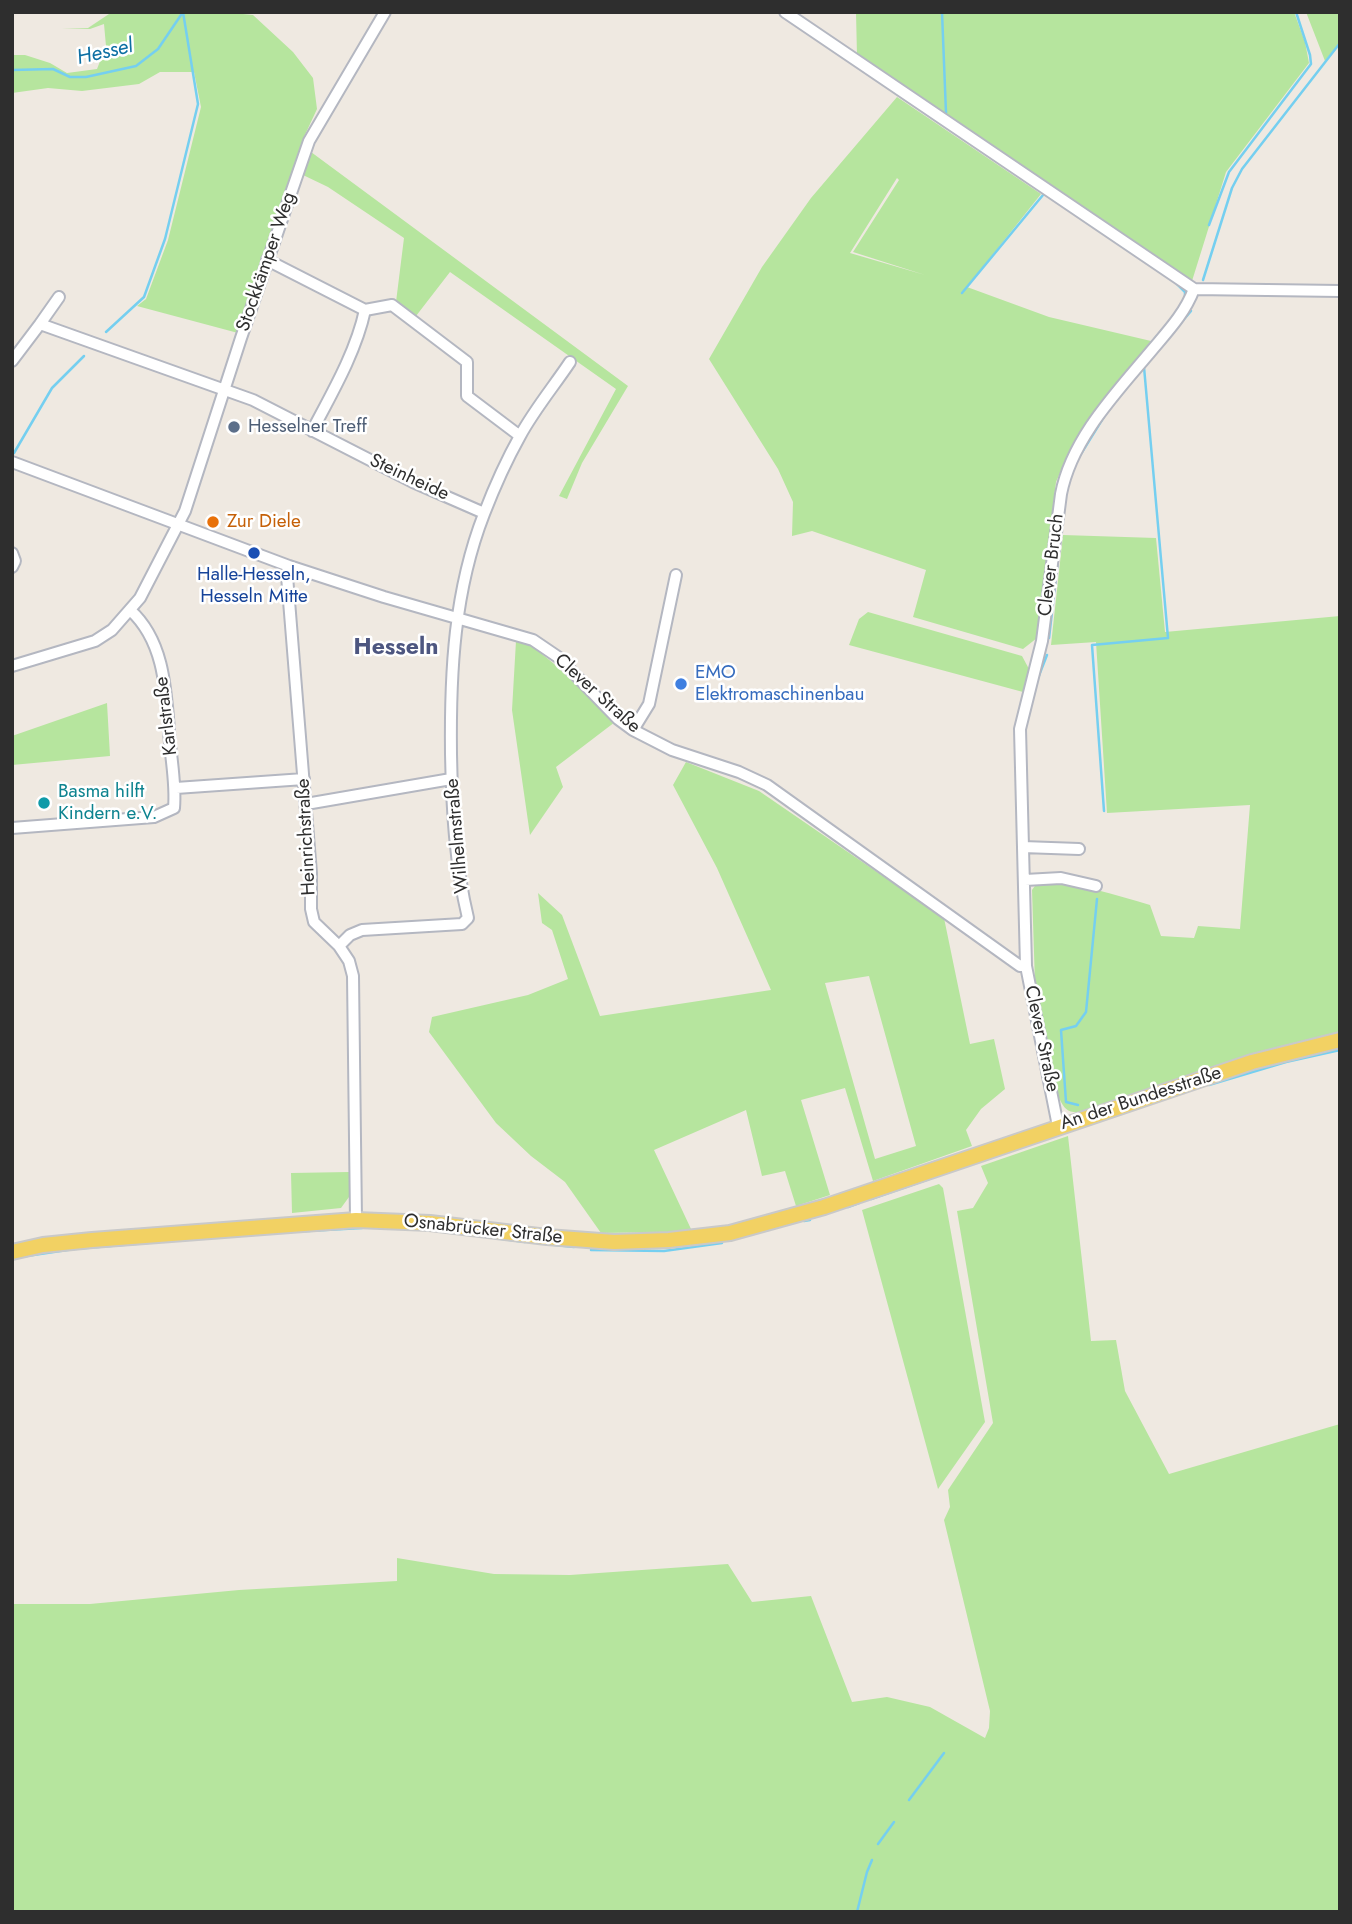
<!DOCTYPE html>
<html>
<head>
<meta charset="utf-8">
<style>
  body { margin:0 }
  #map { position:relative; width:1352px; height:1924px; overflow:hidden; background:#efe9e1; font-family:Jost,sans-serif }
  canvas { display:block }
  .frame { position:absolute; inset:0; border:14px solid #2e2e2e; pointer-events:none }
</style>
</head>
<body>
<div id="map">
<canvas width="1352" height="1924"></canvas>
<div class="frame"></div>
</div>
<script>
const ctx = document.querySelector('canvas').getContext('2d');
ctx.lineJoin = 'round';
function fillPath(path, color) { ctx.fillStyle = color; ctx.fill(path, 'evenodd'); }
function trace(path, color, width, dash) { ctx.strokeStyle = color; ctx.lineWidth = width; ctx.lineCap = dash ? 'butt' : 'round'; ctx.setLineDash(dash || []); ctx.stroke(path); }
function drawText(font, color, halo, rows, align = 'center') {
  ctx.font = font + ' Jost,sans-serif'; ctx.lineWidth = 5; ctx.setLineDash([]); ctx.textBaseline = 'middle'; ctx.strokeStyle = halo; ctx.fillStyle = color; for (const [text, x, y, turn = 0] of rows) {
    ctx.save(); ctx.translate(x, y); ctx.rotate((+turn || 0) * Math.PI / 180); ctx.textAlign = isNaN(turn) ? turn : align; if (halo) ctx.strokeText(text, 0, 0); ctx.fillText(text, 0, 0); ctx.restore();
  }
}
fillPath(new Path2D(`
  M112,12H223L253,15L293,52L313,78L317,109L303,139L238,333L137,306L146,299L168,240L201,107L194,72H160L139,84L82,91L48,88L12,93V55H25L50,63L67,73L97,69L106,46L104,24L90,29L62,28H88Z
  M856,12H1294L1305,42L1309,63L1226,172L1192,281L857,56Z
  M1306,12H1340V42L1325,61Z
  M897,97L1041,194L967,287L1049,317L1151,341C1116,386 1078,429 1056,482L1037,638L1023,649L913,617L926,570L812,531L792,536L793,502L778,469L709,359L762,267L811,198ZM897,178L899,180L853,252L925,275L850,253Z
  M311,152L628,386L582,463L567,499L559,496L616,389L450,272L416,316L396,302L404,238L328,187L303,175Z
  M1063,535L1156,538L1165,632L1340,616V1034C1251,1050 1167,1083 1081,1112C1068,1113 1065,1110 1059,1098L1035,984L1032,890L1037,883C1077,882 1113,894 1150,905L1161,936L1194,938L1198,926L1240,929L1250,805L1107,813L1096,642L1051,645Z
  M868,612L1022,656L1029,669L1023,692L849,645L859,619Z
  M516,641L532,646L553,663L615,722L556,767L563,787L530,835L512,710Z
  M107,703L110,756L12,765V736Z
  M686,762L759,791L944,918L970,1044L994,1039L1005,1089L981,1109L966,1130L972,1146L873,1181L845,1088L801,1100L830,1195L796,1206L785,1171L762,1176L746,1110L654,1150L691,1229L668,1232L601,1233L565,1182L531,1156L496,1123L429,1032L432,1017L528,995L568,979L552,930L542,923L538,893L562,915L600,1016L771,990L717,868L673,785ZM869,976L916,1146L875,1159L825,983Z
  M1068,1136L1091,1341L1116,1340L1125,1391L1169,1474L1340,1424V1912H12V1604H90L239,1590L397,1581V1558L494,1574L570,1575L728,1564L752,1602L811,1596L852,1702L887,1697L930,1707L985,1738L989,1728L990,1711L944,1520L950,1507L948,1490L993,1423L957,1211L973,1208L988,1183L981,1166Z
  M349,1172V1197L341,1208L292,1213L291,1173Z
  M939,1184L943,1188L985,1422L938,1489L862,1210Z`), '#b6e59e');
trace(new Path2D(`
  M942,12L946,113
  M12,70L53,69L70,77H86L136,66L158,49L183,12
  M1209,225L1229,172L1311,64L1310,55L1296,12
  M1203,280L1232,188L1242,169L1340,43
  M1177,284L1185,292V298
  M962,293L1043,195
  M1180,324L1191,311
  M106,332L144,297L165,239L198,104L183,12
  M1151,343L1172,318
  M1120,396L1133,380
  M14,453L52,388L84,356
  M1079,457L1105,415
  M1057,492L1063,468
  M1049,638L1060,541
  M1038,678L1047,655
  M1104,811L1092,645L1168,638L1144,367
  M1209,1085L1286,1062L1340,1050
  M1078,1105L1066,1102L1061,1030L1076,1026L1086,1012L1097,899
  M871,1199L929,1179
  M848,1207L859,1203
  M804,1221L810,1220
  M414,1229L442,1231
  M271,1233L362,1228
  M480,1236L525,1242
  M546,1244L574,1247
  M591,1250L664,1251L722,1243
  M20,1257L74,1249L159,1242
  M909,1800L944,1753
  M878,1844L894,1822
  M857,1912L867,1872L872,1860`), '#75cff0', 2.5);
const minor = new Path2D(`
  M785,12L1194,289L1340,291
  M267,260L365,310L392,305L467,362V396L520,436
  M40,324L59,297
  M12,361L40,324L253,400L413,482L484,513
  M312,431C332,393 356,352 365,310
  M12,462L289,566L384,597L533,640L558,657L618,719L633,730L672,750L739,772L767,785L1020,966H1026
  M12,553L15,561L12,567
  M289,566L287,576L311,873V909L314,922L339,946L349,961L353,976L356,1220
  M12,666L95,641L112,630L140,598L185,511L241,338L309,141L385,12
  M633,730L649,704L676,575
  M176,788L304,779
  M306,804L451,779
  M12,828L154,817L174,808C176,786 172,766 170,743C166,698 167,643 130,610
  M1023,847L1079,849
  M1025,880L1061,878L1096,886
  M339,946L350,935L362,930L462,924L468,918C455,864 452,809 451,754C450,672 454,591 484,514C494,488 506,461 520,436C534,410 554,386 570,362
  M1058,1126L1026,966L1020,729L1042,641L1061,494C1072,438 1116,393 1152,350C1168,331 1185,313 1194,289`);
const major = new Path2D(`
  M12,1252L43,1245L92,1240L356,1220L430,1223L547,1237L614,1242L669,1240L730,1233L824,1207L1252,1062L1340,1040`);
trace(minor, '#b4b7c1', 14);
trace(major, '#c9c9c9', 18);
trace(minor, '#fff', 10);
trace(major, '#f2d163', 14);
for (const [x, y, r, color] of [
  [234,427,7,"#5c6f8a"],
  [213,522,7,"#e8710a"],
  [254,553,7,"#1a4fb4"],
  [681,684,7,"#3f7fe0"],
  [44,803,7,"#0f9aa8"]
]) { const dot = new Path2D(); dot.arc(x, y, r, 0, 2 * Math.PI); ctx.fillStyle = color; ctx.fill(dot); trace(dot, '#fff', 2.5); }
drawText('19px', '#2e2e2e', '#fff', [
  ["Stockkämper Weg",267,262,-71],
  ["Steinheide",409,478,25],
  ["Clever Bruch",1052,565,-83],
  ["Clever Straße",597,694,42],
  ["Karlstraße",167,716,-97],
  ["Wilhelmstraße",458,836,-95],
  ["Heinrichstraße",307,837,-93],
  ["Clever Straße",1041,1039,78],
  ["An der Bundesstraße",1141,1099,-18],
  ["Osnabrücker Straße",483,1230,6]
]);
drawText('19px', '#4e5e75', '#fff', [
  ["Hesselner Treff",248,427]
], 'left');
drawText('19px', '#c56008', '#fff', [
  ["Zur Diele",227,522]
], 'left');
drawText('19px', '#164399', '#fff', [
  ["Halle-Hesseln,",254,575],
  ["Hesseln Mitte",254,597]
]);
drawText('19px', '#366cbe', '#fff', [
  ["EMO",695,673],
  ["Elektromaschinenbau",695,695]
], 'left');
drawText('19px', '#0d838f', '#fff', [
  ["Basma hilft",58,792],
  ["Kindern e.V.",58,814]
], 'left');
drawText('italic 21px', '#0d6fa3', '#fff', [
  ["Hessel",105,53,-13]
]);
drawText('bold 23px', '#4d5680', '#fff', [
  ["Hesseln",396,648]
]);
</script>
</body>
</html>
